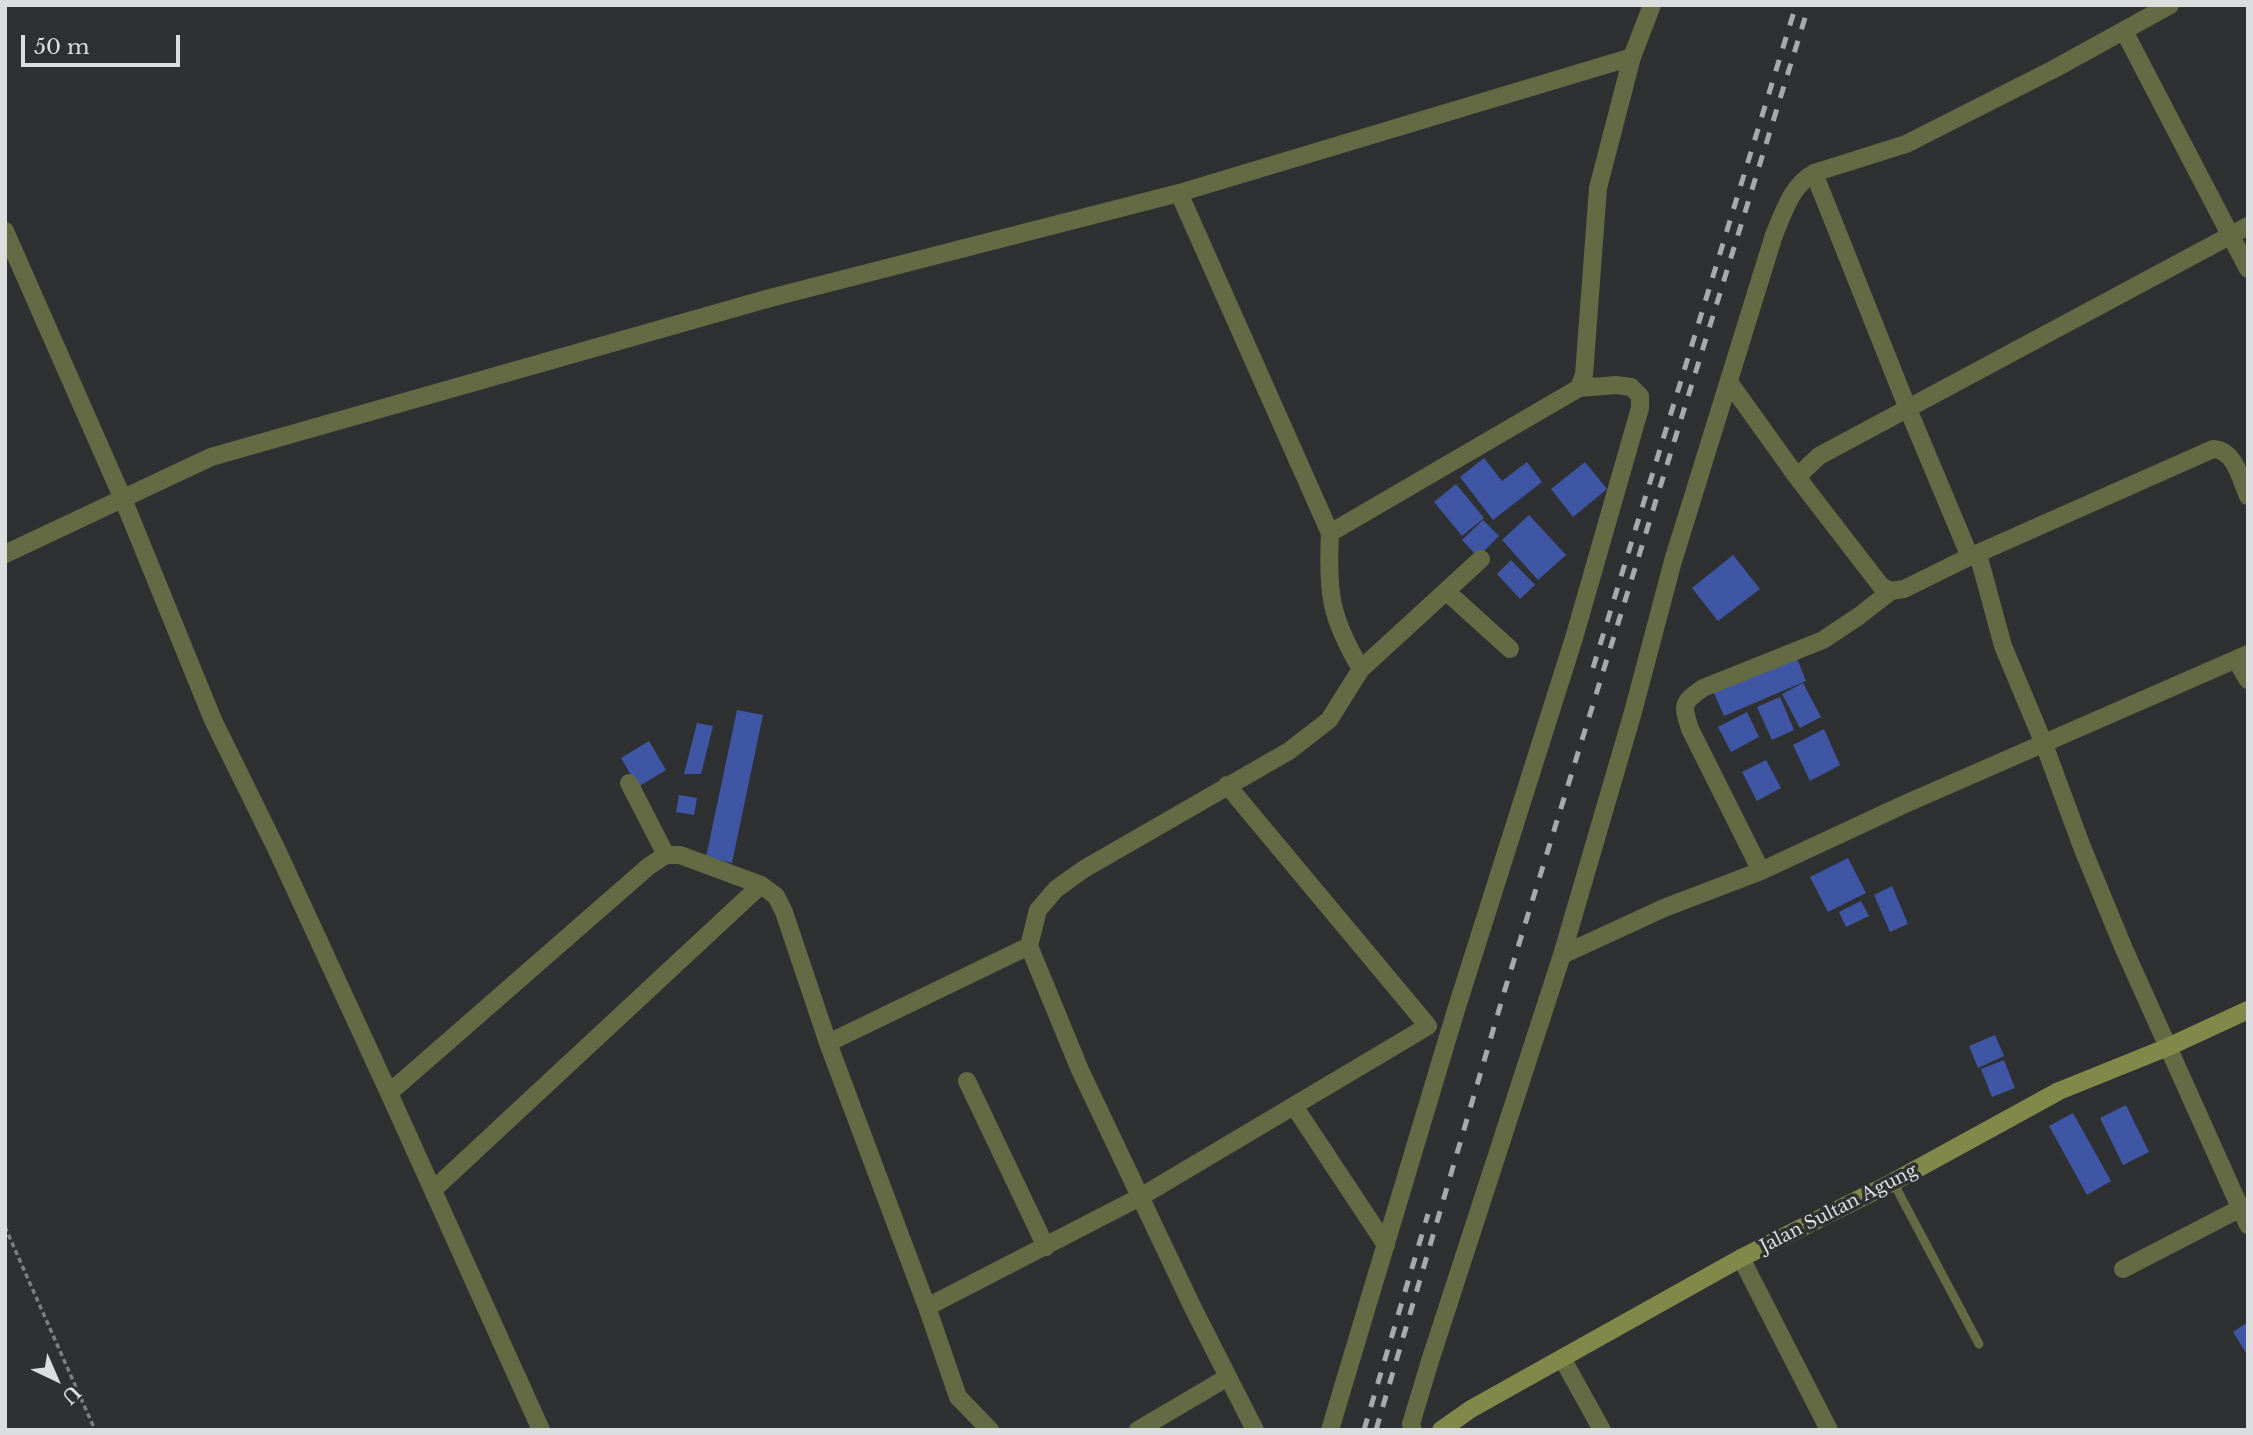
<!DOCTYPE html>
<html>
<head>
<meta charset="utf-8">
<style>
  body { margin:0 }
  #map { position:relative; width:2253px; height:1435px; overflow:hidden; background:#2f3032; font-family:"Libre Baskerville",serif }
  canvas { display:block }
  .frame { position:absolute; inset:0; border:7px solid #dcddde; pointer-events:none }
  .north { position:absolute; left:21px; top:1344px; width:70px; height:70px; -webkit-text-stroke:5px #2f3032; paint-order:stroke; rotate:136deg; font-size:19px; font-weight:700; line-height:28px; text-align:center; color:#dcddde }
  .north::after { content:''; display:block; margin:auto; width:24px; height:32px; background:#dcddde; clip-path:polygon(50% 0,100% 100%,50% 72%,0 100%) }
  .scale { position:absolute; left:21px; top:35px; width:159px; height:32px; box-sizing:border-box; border:4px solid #dcddde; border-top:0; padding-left:9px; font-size:21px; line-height:24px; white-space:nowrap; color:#dcddde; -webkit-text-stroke:5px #2f3032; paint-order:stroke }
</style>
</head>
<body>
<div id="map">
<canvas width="2253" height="1435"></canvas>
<div class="frame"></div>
<div class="north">U</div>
<div class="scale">50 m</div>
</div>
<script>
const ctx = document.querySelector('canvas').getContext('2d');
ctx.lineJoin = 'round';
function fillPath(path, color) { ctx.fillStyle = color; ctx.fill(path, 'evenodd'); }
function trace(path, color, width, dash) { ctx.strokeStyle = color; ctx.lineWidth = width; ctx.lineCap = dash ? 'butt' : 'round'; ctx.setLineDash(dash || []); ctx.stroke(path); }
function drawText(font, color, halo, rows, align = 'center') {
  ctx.font = font + ' "Libre Baskerville",serif'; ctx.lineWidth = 7; ctx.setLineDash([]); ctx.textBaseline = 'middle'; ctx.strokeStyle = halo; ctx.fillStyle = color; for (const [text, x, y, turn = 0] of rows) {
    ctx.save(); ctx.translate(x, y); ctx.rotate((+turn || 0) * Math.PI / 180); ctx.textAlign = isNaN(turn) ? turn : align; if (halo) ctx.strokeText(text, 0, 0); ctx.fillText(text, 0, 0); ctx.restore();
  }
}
fillPath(new Path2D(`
  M1484,458L1502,481L1527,462L1542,482L1493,520L1460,477Z
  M1585,462L1607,489L1573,517L1551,489Z
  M1456,484L1484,518L1462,536L1434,502Z
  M1529,515L1566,555L1538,580L1502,540Z
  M1483,520L1499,536L1478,557L1462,540Z
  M1733,555L1760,589L1718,621L1692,588Z
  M1511,560L1535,585L1520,599L1497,574Z
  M1796,656L1806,681L1724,716L1713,691Z
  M1803,683L1821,717L1800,728L1782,694Z
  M1780,697L1794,730L1772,740L1757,707Z
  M737,710L763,715L732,863L706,857Z
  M1747,712L1759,737L1731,752L1718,727Z
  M697,723L713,726L701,774H684Z
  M1824,729L1840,765L1810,781L1793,745Z
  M649,741L666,770L638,787L621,758Z
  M1766,760L1781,788L1757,801L1742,772Z
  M679,795L697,798L694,815L676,812Z
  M1848,858L1866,893L1828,912L1810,877Z
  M1892,886L1908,924L1890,932L1874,895Z
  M1861,901L1869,916L1846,927L1839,912Z
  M1995,1035L2004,1056L1978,1068L1969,1046Z
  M2004,1060L2015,1088L1992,1097L1981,1069Z
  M2126,1105L2149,1152L2123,1165L2100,1118Z
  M2073,1113L2111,1181L2087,1195L2049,1126Z
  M2248,1322V1356L2233,1332Z`), '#3f56a4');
trace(new Path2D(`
  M5,1227L95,1430`), '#7e7f80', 3.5, [5, 3.5]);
trace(new Path2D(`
  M1893,1182L1979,1344`), '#646a43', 9);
trace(new Path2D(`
  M2124,31L2248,269
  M1179,193L1330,533C1327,592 1330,617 1361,669L1329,720L1289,751L1084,869L1056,889L1038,910L1029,946L1080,1070L1193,1308L1255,1430
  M2248,226L1819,456L1797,477L1881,586L1891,591L1904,589L1965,559L2213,449C2235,450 2240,478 2248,496
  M5,231L123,499L213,720L276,848L389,1093L541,1430
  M1729,382L1797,477
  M1330,533L1579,388L1584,375L1598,188L1632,57
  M5,554L211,457L770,298L1179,193L1632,57L1652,5
  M1978,554L2003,646L2044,744L2082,847L2124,949L2248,1225
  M1970,557L1908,409L1814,173L1906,144L2054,69L2170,5
  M1446,591L1510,649
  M2236,660L2248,680
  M1361,669L1481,559
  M629,783L666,855
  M1761,871L1690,729C1682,704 1682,703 1703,688L1823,640L1859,616L1891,591
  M1562,955L1664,908L1761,871L1905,804L2248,654
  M828,1043L1029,946
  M967,1081L1046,1247
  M389,1093L649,866L666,855H680L761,885L776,896L784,912L828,1043L927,1307L958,1397L990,1430
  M1294,1106L1386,1245
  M433,1190L761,885
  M1741,1258L1829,1430
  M2123,1269L2241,1208
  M927,1307L1142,1196L1428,1026L1227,785
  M1562,1358L1602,1430
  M1138,1430L1228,1377
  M1330,1430L1456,1010L1574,638L1640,408V396L1631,387L1616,385L1579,388
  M1413,1430L1411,1424L1430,1361L1562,955L1633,712L1673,561L1774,235C1784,212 1791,186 1814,173`), '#646a43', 18);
trace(new Path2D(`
  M1441,1430L1471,1409L1741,1258L1893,1182L2059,1091L2168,1047L2248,1010`), '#80894a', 18);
trace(new Path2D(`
  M1593,668L1796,5
  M1364,1430L1428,1214
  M1376,1430L1506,986L1809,5`), '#a8a9ab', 5, [12, 12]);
drawText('18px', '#dcddde', '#2f3032', [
  ["Jalan Sultan Agung",1839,1209,-27]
]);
</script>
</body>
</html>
